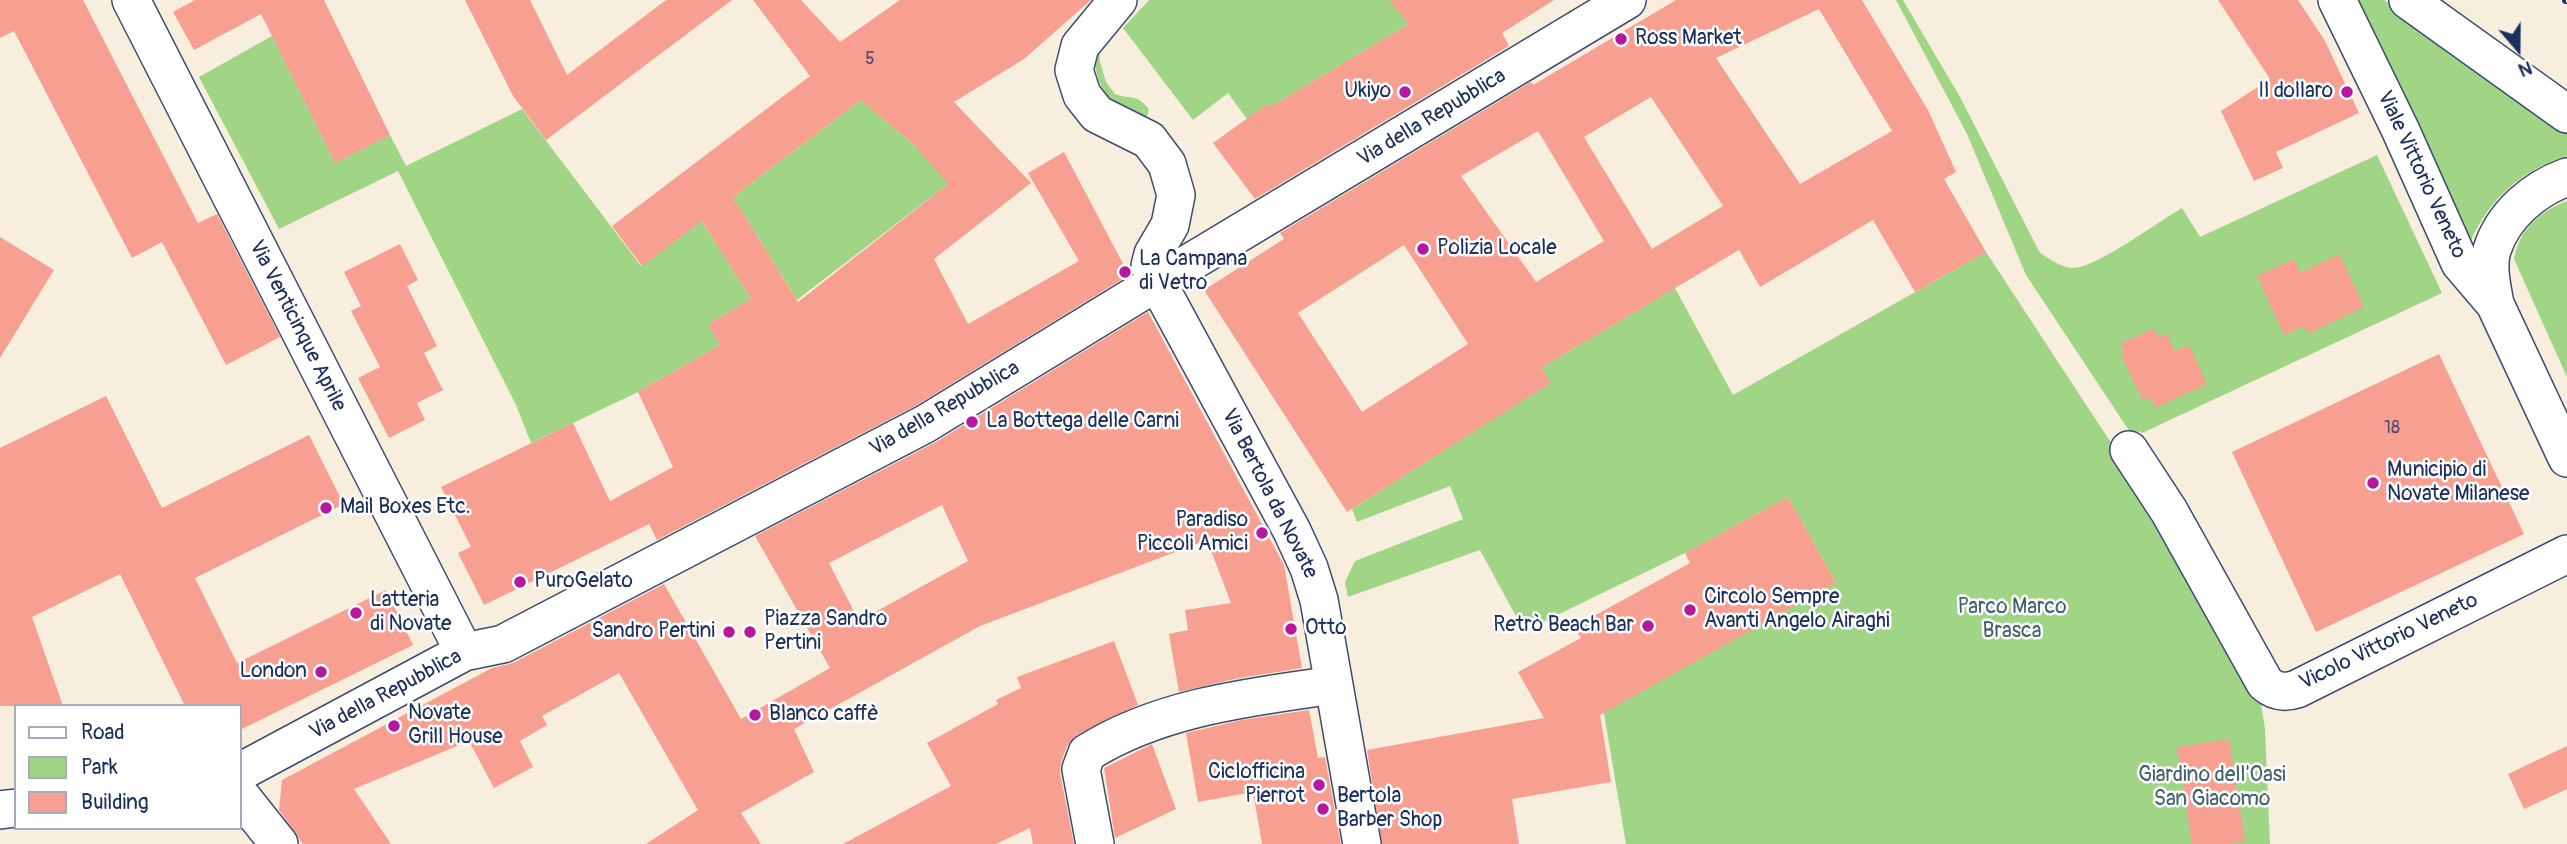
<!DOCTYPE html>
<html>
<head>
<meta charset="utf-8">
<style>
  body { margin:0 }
  #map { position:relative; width:2567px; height:844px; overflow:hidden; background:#f7eede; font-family:Pangolin,sans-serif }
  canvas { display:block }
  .legend { position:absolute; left:14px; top:704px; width:228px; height:126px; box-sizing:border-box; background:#fff; border:2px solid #a4acbf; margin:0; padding:9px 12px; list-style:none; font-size:21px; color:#1b2f5e }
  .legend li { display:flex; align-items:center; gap:14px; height:35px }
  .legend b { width:35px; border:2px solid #a4acbf }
  .north { position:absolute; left:2483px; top:14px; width:70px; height:70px; -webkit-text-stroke:5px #fff; paint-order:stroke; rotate:160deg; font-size:19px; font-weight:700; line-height:28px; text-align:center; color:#1b2f5e }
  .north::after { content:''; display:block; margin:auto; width:24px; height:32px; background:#1b2f5e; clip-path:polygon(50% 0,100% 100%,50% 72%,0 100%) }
</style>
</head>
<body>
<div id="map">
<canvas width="2567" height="844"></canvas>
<ul class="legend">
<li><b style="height:9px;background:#fff"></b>Road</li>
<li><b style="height:19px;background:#a1d586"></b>Park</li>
<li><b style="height:19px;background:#f79f90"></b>Building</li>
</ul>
<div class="north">N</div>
</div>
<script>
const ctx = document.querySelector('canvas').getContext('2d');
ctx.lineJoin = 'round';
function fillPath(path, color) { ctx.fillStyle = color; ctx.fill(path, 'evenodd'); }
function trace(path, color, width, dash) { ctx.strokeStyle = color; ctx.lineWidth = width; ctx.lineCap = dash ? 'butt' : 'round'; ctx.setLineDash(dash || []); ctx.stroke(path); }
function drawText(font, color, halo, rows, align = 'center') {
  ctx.font = font + ' Pangolin,sans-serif'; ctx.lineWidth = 5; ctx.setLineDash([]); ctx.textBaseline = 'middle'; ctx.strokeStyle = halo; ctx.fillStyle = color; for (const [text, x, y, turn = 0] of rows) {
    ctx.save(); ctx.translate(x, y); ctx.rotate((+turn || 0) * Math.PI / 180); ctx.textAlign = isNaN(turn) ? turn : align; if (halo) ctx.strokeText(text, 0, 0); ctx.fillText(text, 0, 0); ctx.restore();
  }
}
fillPath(new Path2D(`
  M1149,0H1390L1409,24L1270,107L1267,104L1247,119L1228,93L1193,120L1123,28Z
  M1896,0H1903L1960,97L2040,253C2050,259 2063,269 2075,268C2100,265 2158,222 2182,208L2200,237L2377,155L2442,293L2142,433L2140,431L2132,435L2026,275L1967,134Z
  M2349,0H2384L2567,133V156C2520,170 2483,204 2467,251Z
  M272,36L335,163L390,135L406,166L522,109L641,266L702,221L751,299L708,324L720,345L638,392L531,443L516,405L398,171L279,229L199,77Z
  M1099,50L1100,62L1106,82L1115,94C1131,100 1136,93 1149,109L1147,116L1143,117C1135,113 1125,109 1117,104C1101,94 1092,69 1096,52Z
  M861,100L934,162L948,184L797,300L733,197Z
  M2567,201V377L2514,259C2519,230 2540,211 2567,201Z
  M1986,252L2159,516L2260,698L2265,729L2270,844H1626L1603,708L1836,583L1788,497L1685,553L1524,631L1480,550L1348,597L1345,582L1355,561L1463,519L1450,486L1357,522L1352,509L1550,383L1541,368L1675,288L1733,395Z`), '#a1d586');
fillPath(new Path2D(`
  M0,0H83L198,223L217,214L280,337L226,365L162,242L132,258L14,31L0,38Z
  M195,0H324L390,135L335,163L261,14L194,50L173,12Z
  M465,0H530L567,75L666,0H732L546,140L513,96Z
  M753,0H801L840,42L900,0H1091L1024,59L954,102L1031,183L934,259L968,324L1079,261L1028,173L1064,152L1129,275L915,406L657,540L649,524L484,605L458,553L471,547L441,487L573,423L610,501L673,467L638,392L720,345L708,324L751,299L702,221L642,266L612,226L810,76ZM861,100L914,145L948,184L798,302L733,197Z
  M1389,0H1554L1502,33L1509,46L1255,199L1213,143L1267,104L1270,107L1409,24Z
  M1676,0H1862L1928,110L1956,172L1944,179L1986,252L1915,292L1873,220L1760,287L1739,250L1541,368L1551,383L1347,512L1204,290L1284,239L1280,233L1531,82L1533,85ZM1819,9L1892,131L1800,184L1716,58ZM1651,97L1723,206L1652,249L1584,137ZM1538,131L1604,241L1536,282L1461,176ZM1404,245L1468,344L1362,412L1298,313Z
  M2218,0H2298L2325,41L2359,113L2276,152L2283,168L2254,181L2221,111L2270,79Z
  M0,237L54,270L0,358Z
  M400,244L418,280L407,286L437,346L424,353L443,390L417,403L425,420L389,438L358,378L380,367L351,311L361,306L344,272Z
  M2339,254L2364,307L2308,334L2304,326L2284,335L2257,276L2294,259L2300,273Z
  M1148,312L1284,565L1302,668L1234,679L1179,692L1169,634L1188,630L1185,610L1231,603L1207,540L980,626L794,729L814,772L741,813L761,844H646L698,810L619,673L542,716L547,725L520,741L533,767L494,788L469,741L354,789L391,844H303L279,810L282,780L492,668L513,663L664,584L741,719L830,668L755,536L936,442ZM942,505L968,561L859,621L829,563Z
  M2154,328L2158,338L2167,334L2175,351L2189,345L2207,384L2155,408L2150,397L2143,401L2121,355L2124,353L2120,344Z
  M2439,354L2524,534L2316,632L2232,452Z
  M106,396L162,508L309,435L334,485L344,504L195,578L237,663L386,590L413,645L240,730V706H185L120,574L32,617L63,706H0V448Z
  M1788,497L1836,583L1600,715L1611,782L1512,799L1519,844H1382L1367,750L1544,718L1518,672L1581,638L1574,627L1690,563L1685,553Z
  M1114,641L1138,705L1077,735L1067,746L1061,762L1060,773L1074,844H1033L1030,828L996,844H843L951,786L927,743L998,704L996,700L1021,688L1017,677Z
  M1309,710L1318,758L1325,757L1341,844H1262L1253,792L1198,802L1186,733L1242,720Z
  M2229,739L2245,841L2223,844H2192L2177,747Z
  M1152,744L1176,809L1115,838L1104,768Z
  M2567,746V789L2524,809L2508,774Z`), '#f79f90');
const minor = new Path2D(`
  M131,0L464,652
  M1118,0L1080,46L1074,70L1082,95L1097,114L1149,140L1167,164L1176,195L1170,225L1153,254L1150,266L1157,282L1292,531L1309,568L1319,600L1362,844
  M2337,0L2400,129L2460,263L2495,304L2567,458
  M2408,0L2567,114
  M2495,304C2492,287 2487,267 2492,250C2503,215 2534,189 2567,177
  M2129,450L2169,511L2265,683C2275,692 2285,693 2297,689L2567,554
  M240,772L464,652L503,644L925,424L1136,295L1627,0
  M240,795L279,844
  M0,810L16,808
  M1095,844L1081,769L1087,753C1160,707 1250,697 1334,685`);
trace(minor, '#3c4c71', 40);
trace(minor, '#fff', 37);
const rail = new Path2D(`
  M2566,0H2567`);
trace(rail, '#1b2f5e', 8);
trace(rail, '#fff', 5, [16]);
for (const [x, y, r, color] of [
  [1621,39,7,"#b5179e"],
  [1405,92,7,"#b5179e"],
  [2347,92,7,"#b5179e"],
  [1423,249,7,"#b5179e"],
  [1125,272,7,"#b5179e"],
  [972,422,7,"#b5179e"],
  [2373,483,7,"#b5179e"],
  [326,508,7,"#b5179e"],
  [1262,533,7,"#b5179e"],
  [520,582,7,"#b5179e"],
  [1690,610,7,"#b5179e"],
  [356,613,7,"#b5179e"],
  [1648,626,7,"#b5179e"],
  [1291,629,7,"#b5179e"],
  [729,632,7,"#b5179e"],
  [750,632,7,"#b5179e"],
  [321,672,7,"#b5179e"],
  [755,715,7,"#b5179e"],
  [394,726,7,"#b5179e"],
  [1319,785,7,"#b5179e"],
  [1323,809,7,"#b5179e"]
]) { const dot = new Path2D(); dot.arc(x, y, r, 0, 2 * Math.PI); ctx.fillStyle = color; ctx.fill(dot); trace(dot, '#fff', 2.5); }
drawText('18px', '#524b6a', null, [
  ["5",870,59],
  ["18",2392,428]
]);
drawText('21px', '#1b2f5e', '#fff', [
  ["Ross Market",1635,39],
  ["Ukiyo",1391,92,"right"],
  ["Il dollaro",2333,92,"right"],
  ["Polizia Locale",1437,249],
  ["La Campana",1139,260],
  ["di Vetro",1139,284],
  ["La Bottega delle Carni",986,422],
  ["Municipio di",2387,471],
  ["Novate Milanese",2387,495],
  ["Mail Boxes Etc.",340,508],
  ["Paradiso",1248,521,"right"],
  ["Piccoli Amici",1248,545,"right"],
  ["PuroGelato",534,582],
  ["Circolo Sempre",1704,598],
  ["Avanti Angelo Airaghi",1704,622],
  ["Latteria",370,601],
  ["di Novate",370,625],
  ["Piazza Sandro",764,620],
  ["Pertini",764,644],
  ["Retrò Beach Bar",1634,626,"right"],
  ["Otto",1305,629],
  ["Sandro Pertini",715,632,"right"],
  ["London",307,672,"right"],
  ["Novate",408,714],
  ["Grill House",408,738],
  ["Blanco caffè",769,715],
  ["Ciclofficina",1305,773,"right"],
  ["Pierrot",1305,797,"right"],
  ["Bertola",1337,797],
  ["Barber Shop",1337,821]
], 'left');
drawText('21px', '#1b2f5e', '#fff', [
  ["Via della Repubblica",1432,118,-31],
  ["Viale Vittorio Veneto",2421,175,65],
  ["Via Venticinque Aprile",297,326,63],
  ["Via della Repubblica",945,409,-30],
  ["Via Bertola da Novate",1269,494,63],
  ["Vicolo Vittorio Veneto",2389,642,-26],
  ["Via della Repubblica",386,695,-28]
]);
drawText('21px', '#43616a', '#fff', [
  ["Parco Marco",2012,608],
  ["Brasca",2012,632],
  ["Giardino dell'Oasi",2212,776],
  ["San Giacomo",2212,800]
]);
</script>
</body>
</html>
